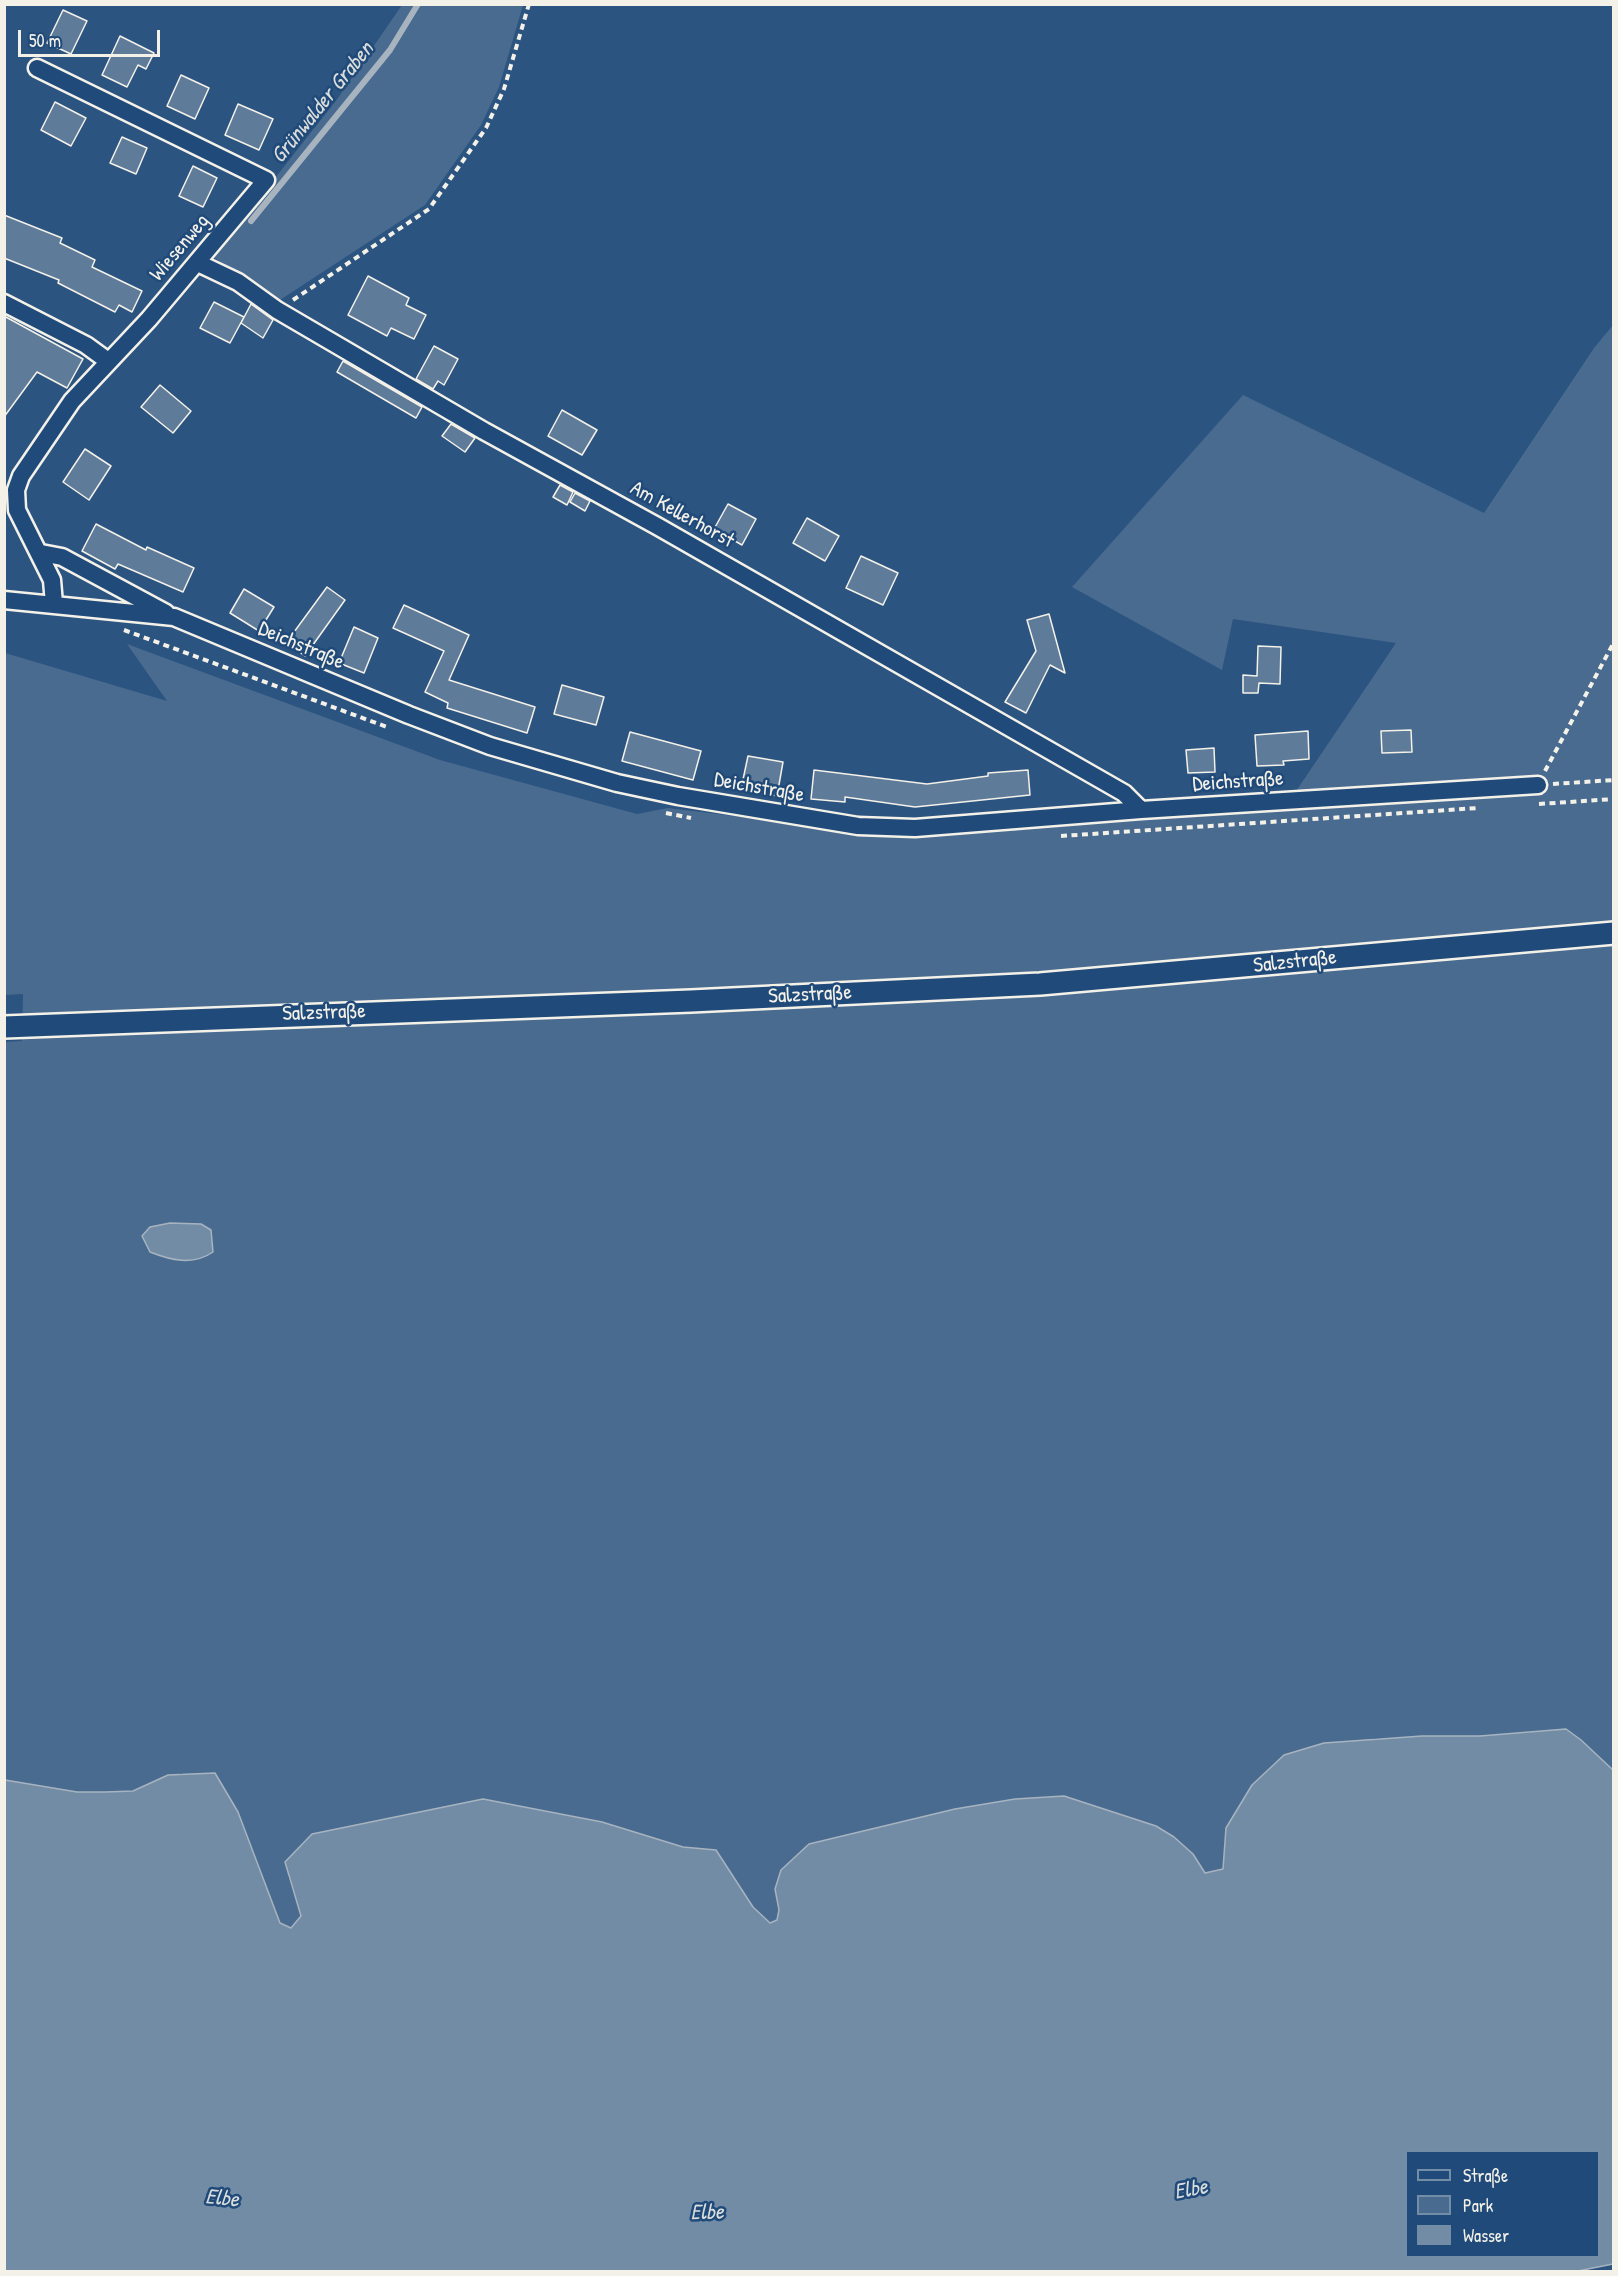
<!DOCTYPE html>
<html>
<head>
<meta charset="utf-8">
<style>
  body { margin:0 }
  #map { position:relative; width:1618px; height:2276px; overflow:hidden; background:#2c5481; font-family:"Patrick Hand",sans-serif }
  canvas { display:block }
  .frame { position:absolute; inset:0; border:6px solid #f4f1e8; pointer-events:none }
  .legend { position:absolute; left:1405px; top:2150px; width:195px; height:108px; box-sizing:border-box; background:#1f4a7a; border:2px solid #748da6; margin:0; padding:8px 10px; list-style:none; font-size:18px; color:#f4f1e8 }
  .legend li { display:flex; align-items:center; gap:12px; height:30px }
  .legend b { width:30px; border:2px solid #748da6 }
  .scale { position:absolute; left:18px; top:30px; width:142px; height:27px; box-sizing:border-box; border:3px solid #f4f1e8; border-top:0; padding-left:8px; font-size:18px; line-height:21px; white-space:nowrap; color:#f4f1e8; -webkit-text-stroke:4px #1f4a7a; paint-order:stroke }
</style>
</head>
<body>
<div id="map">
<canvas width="1618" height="2276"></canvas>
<div class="frame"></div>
<ul class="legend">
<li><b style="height:8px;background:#1f4a7a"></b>Straße</li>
<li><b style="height:16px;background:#496b90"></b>Park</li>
<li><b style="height:16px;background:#738ca6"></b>Wasser</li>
</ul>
<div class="scale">50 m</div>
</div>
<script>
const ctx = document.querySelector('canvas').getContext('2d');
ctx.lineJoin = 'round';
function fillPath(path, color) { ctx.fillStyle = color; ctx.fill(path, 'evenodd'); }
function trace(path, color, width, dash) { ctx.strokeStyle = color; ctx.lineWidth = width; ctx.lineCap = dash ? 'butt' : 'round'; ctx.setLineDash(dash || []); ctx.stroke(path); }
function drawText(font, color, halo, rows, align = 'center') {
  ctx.font = font + ' "Patrick Hand",sans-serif'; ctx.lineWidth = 5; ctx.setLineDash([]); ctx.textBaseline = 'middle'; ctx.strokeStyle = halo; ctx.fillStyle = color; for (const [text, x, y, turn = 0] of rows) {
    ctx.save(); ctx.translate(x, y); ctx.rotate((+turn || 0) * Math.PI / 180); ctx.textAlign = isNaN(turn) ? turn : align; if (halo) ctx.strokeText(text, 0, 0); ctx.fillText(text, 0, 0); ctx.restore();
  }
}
fillPath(new Path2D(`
  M402,5H523L499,87L481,125L425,205L280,300L213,257L338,98Z
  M1613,325V1770L1581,1740L1479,1736L1374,1738L1226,1828L1223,1869L1205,1873L1193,1854L1174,1837L1156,1826L1064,1796L1015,1799L775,1889L779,1910L777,1920L770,1924L753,1907L716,1850L683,1847L602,1822L527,1807L288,1876L301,1916L291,1928L280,1924L238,1812L182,1773C164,1776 151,1786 134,1791C98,1800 41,1786 5,1780L4,1042L22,1041L23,994L5,995V653L167,701L127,644L440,760L637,814L668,808L850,830L1286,806L1396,643L1233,619L1222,670L1072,587L1243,395L1484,513L1594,348ZM170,1223L213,1252C189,1269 164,1247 142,1236L150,1227Z`), '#496b90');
const water = new Path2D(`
  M170,1223L201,1224L211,1230L213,1252C193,1266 170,1260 150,1252L142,1236L150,1227Z
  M1566,1729L1581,1740L1613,1770V2264L1573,2272L5,2271V1780L77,1792H105L133,1791L168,1775L215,1773L238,1812L280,1923L291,1928L301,1916L285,1862L312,1834L483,1799L602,1822L683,1847L716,1850L753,1907L770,1923L777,1920L779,1910L775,1889L781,1870L809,1844L955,1809L1015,1799L1064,1796L1156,1826L1174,1837L1193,1854L1205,1873L1223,1869L1226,1828L1252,1785L1284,1755L1324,1743L1422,1736H1480ZM1406,2152H1598V2256H1406Z`);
fillPath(water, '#738ca6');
trace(water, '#a7b4c0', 1.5);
trace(new Path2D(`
  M251,221L390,50L418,4`), '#a7b4c0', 6);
const building = new Path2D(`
  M63,10L87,21L71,54L47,43Z
  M120,36L154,53L146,69L138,65L127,87L102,75Z
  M181,75L209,88L195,119L167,106Z
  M55,102L86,118L71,146L41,130Z
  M238,104L273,119L259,150L225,135Z
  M122,137L147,148L136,174L110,163Z
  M193,166L217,178L203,207L179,196Z
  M4,215L62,238L60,243L95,260L92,267L142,291L132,312L119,305L115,312L58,283L59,280L4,258Z
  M368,276L409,298L406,305L426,315L414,339L391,328L387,336L348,315Z
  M214,302L244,317L230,343L200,328Z
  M251,304L273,320L263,338L241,323Z
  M4,316L83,359L67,388L37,372L4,417Z
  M434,346L458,359L444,385L438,381L433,389L416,379Z
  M343,361L422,407L416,418L337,372Z
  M160,385L191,411L173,433L141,407Z
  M562,410L597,430L582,455L548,436Z
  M451,424L475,438L465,452L442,436Z
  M85,449L111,466L89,500L63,482Z
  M560,485L573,492L567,505L553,497Z
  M575,493L590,501L585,511L570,502Z
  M728,504L756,519L742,545L714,529Z
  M807,518L839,536L825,561L793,543Z
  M96,524L146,550L147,547L194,568L183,592L118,564L115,569L82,551Z
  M861,556L898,573L883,605L846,588Z
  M327,587L345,600L305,656L286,643Z
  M244,589L274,607L259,631L230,613Z
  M404,605L469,635L449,680L535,707L527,733L447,708L448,703L425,692L444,651L393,628Z
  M1049,614L1065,673L1050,665L1026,713L1005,702L1036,651L1027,620Z
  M354,627L378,638L364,673L339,663Z
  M1258,646L1281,647L1280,684L1259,683L1258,693H1243V675L1257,676Z
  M562,685L604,697L596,725L554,714Z
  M1411,730L1412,752L1382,753L1381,731Z
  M1308,731L1309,759L1283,761L1284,765L1257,766L1255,735Z
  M630,732L701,751L693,780L622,761Z
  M1214,748L1215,772L1188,773L1186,750Z
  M748,756L783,762L777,796L741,789Z
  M814,770L927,784L988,776V773L1028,770L1030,795L915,807L845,797V802L811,799Z`);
fillPath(building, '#5e7b9a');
trace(building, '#f4f1e8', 1.5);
const minor = new Path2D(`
  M37,68L266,180L149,319L72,401L21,476L16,490L17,510L52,580L54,604
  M198,263L238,282L277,310L484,431L657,526L1124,793L1141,810
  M4,303L86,345L108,361
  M41,553L62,557L166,613
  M4,600L174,617L409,715L490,746L617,783L678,796L858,826L915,828L1141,810L1538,785`);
const tertiary = new Path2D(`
  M4,1027L691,1001L1040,984L1614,933`);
trace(minor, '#f4f1e8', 21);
trace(tertiary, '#f4f1e8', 26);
trace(new Path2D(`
  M293,300L429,209L486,128L504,89L529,4
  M124,630L387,727
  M1545,771L1614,642
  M1553,784L1614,780
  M1539,804L1614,799
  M666,813L691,818
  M1061,836L1478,808`), '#f4f1e8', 4, [6, 4.5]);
trace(minor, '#1f4a7a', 16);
trace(tertiary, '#1f4a7a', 21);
drawText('21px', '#f4f1e8', '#1f4a7a', [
  ["Wiesenweg",180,248,-50],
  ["Am Kellerhorst",682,515,29],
  ["Deichstraße",301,646,23],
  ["Deichstraße",1238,782,-4],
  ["Deichstraße",759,788,10],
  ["Salzstraße",1295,962,-6],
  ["Salzstraße",810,995,-3],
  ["Salzstraße",324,1013,-2]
]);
drawText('italic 22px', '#dadddb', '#1f4a7a', [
  ["Grünwalder Graben",323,103,-51],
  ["Elbe",1191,2190,-10],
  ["Elbe",222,2199,6],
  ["Elbe",707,2213,-1]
]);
</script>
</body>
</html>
